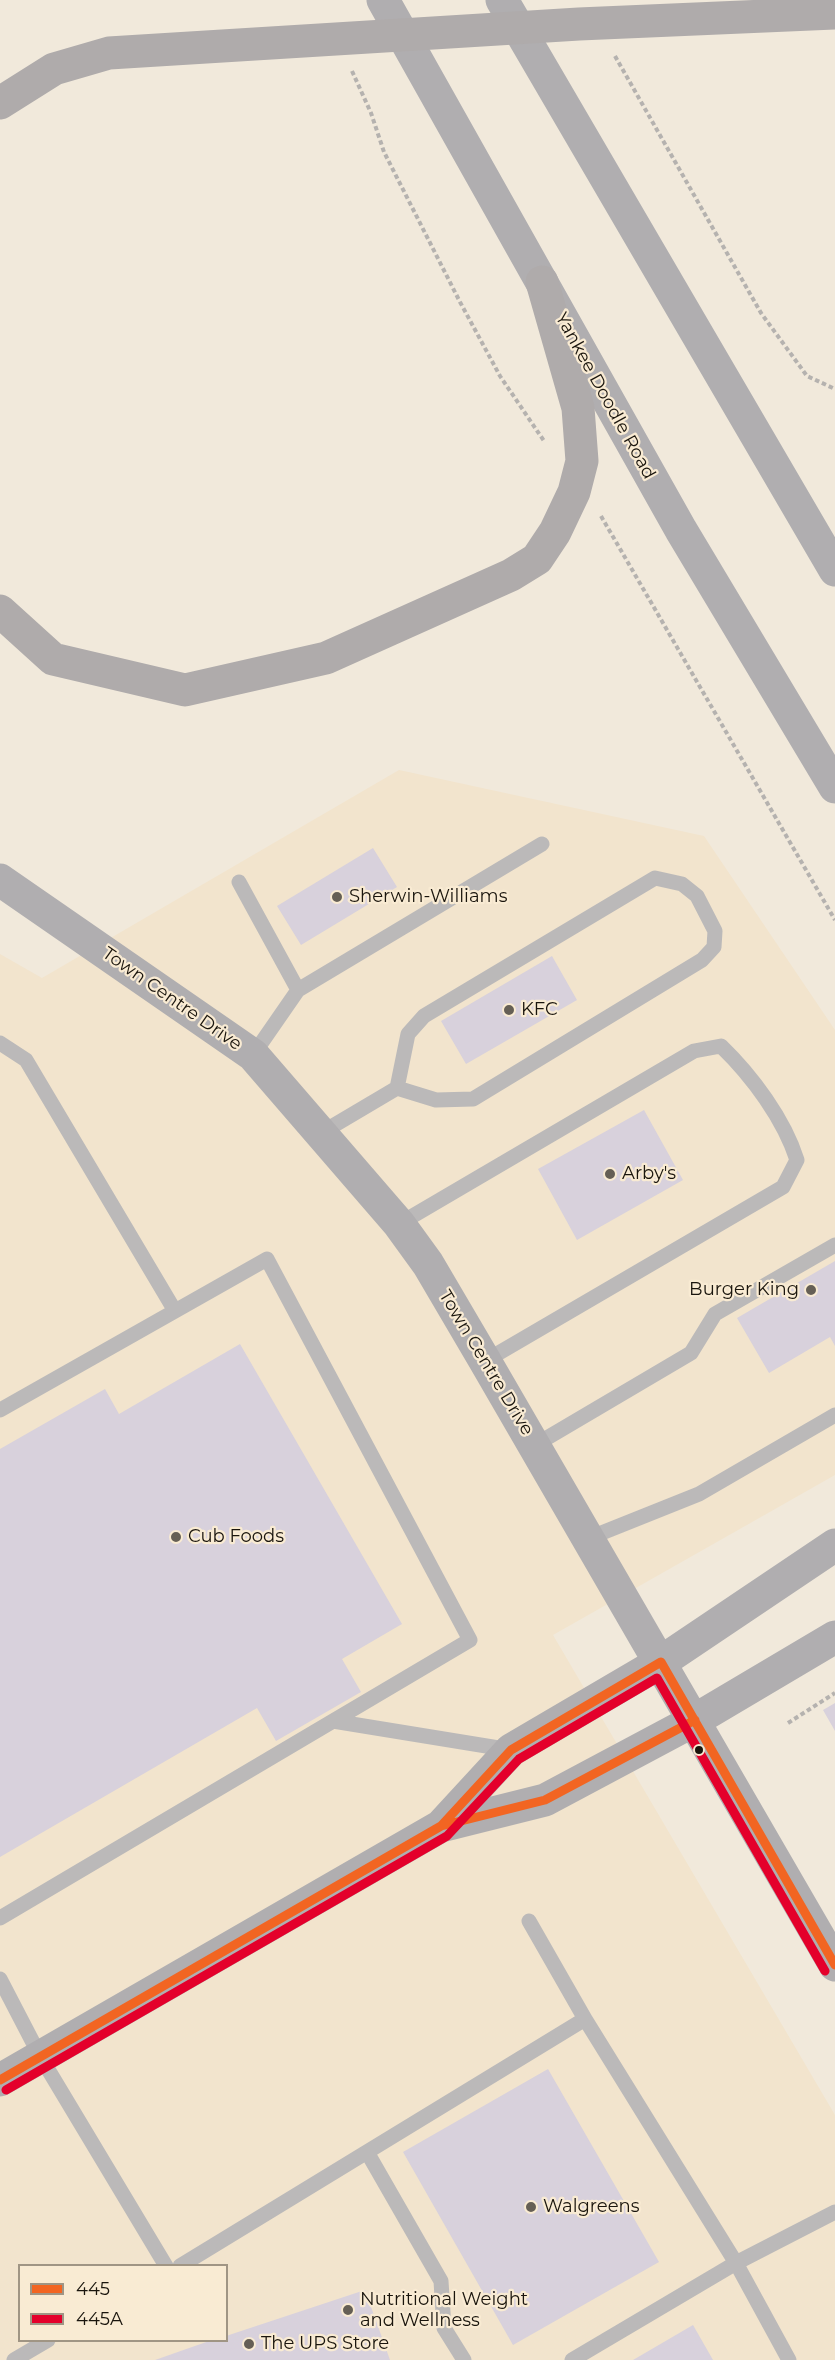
<!DOCTYPE html>
<html>
<head>
<meta charset="utf-8">
<style>
  body { margin:0 }
  #map { position:relative; width:835px; height:2360px; overflow:hidden; background:#f1e9db; font-family:Montserrat,sans-serif }
  canvas { display:block }
  .legend { position:absolute; left:18px; top:2264px; width:210px; height:78px; box-sizing:border-box; background:#f9ebd3; border:2px solid #a09584; margin:0; padding:8px 10px; list-style:none; font-size:18px; color:#1a150d }
  .legend li { display:flex; align-items:center; gap:12px; height:30px }
  .legend b { width:30px; border:2px solid #a09584 }
</style>
</head>
<body>
<div id="map">
<canvas width="835" height="2360"></canvas>
<ul class="legend">
<li><b style="height:8px;background:#f26522"></b>445</li>
<li><b style="height:8px;background:#e4002b"></b>445A</li>
</ul>
</div>
<script>
const ctx = document.querySelector('canvas').getContext('2d');
ctx.lineJoin = 'round';
function fillPath(path, color) { ctx.fillStyle = color; ctx.fill(path, 'evenodd'); }
function trace(path, color, width, dash) { ctx.strokeStyle = color; ctx.lineWidth = width; ctx.lineCap = dash ? 'butt' : 'round'; ctx.setLineDash(dash || []); ctx.stroke(path); }
function drawText(font, color, halo, rows, align = 'center') {
  ctx.font = font + ' Montserrat,sans-serif'; ctx.lineWidth = 4.5; ctx.setLineDash([]); ctx.textBaseline = 'middle'; ctx.strokeStyle = halo; ctx.fillStyle = color; for (const [text, x, y, turn = 0] of rows) {
    ctx.save(); ctx.translate(x, y); ctx.rotate((+turn || 0) * Math.PI / 180); ctx.textAlign = isNaN(turn) ? turn : align; if (halo) ctx.strokeText(text, 0, 0); ctx.fillText(text, 0, 0); ctx.restore();
  }
}
fillPath(new Path2D(`
  M399,770L704,836L835,1030V1475L553,1635L835,2115V2360H0V954L42,978ZM20,2266H226V2340H20Z`), '#f2e4cd');
fillPath(new Path2D(`
  M373,848L397,887L301,945L277,906Z
  M552,956L577,1000L466,1064L441,1021Z
  M644,1110L683,1180L577,1240L538,1169Z
  M835,1261V1346L830,1337L769,1373L737,1318Z
  M240,1344L402,1624L342,1659L361,1692L276,1741L257,1708L0,1857V1449L105,1389L119,1414Z
  M835,1703V1731L823,1710Z
  M548,2069L659,2262L513,2345L403,2152Z
  M365,2290L390,2360H155L212,2340H226V2336Z
  M693,2325L713,2360H633Z`), '#d8d1dc');
trace(new Path2D(`
  M615,56L761,313L807,376L835,389
  M352,71L371,113L384,152L460,302L500,376L544,441
  M601,516L835,920
  M788,1723L835,1693`), '#b5b2af', 4, [4.5, 3]);
trace(new Path2D(`
  M239,882L298,990
  M0,1043L26,1060L175,1311
  M253,1055L298,990L542,844
  M321,1133L397,1088L436,1100L473,1099L702,960L714,947L715,931L697,896L682,884L655,878L424,1016L408,1034L397,1088
  M399,1224L694,1051L721,1046C752,1076 784,1119 797,1160L783,1187L485,1361
  M0,1410L267,1259L470,1640L0,1918
  M535,1445L691,1353L715,1314L835,1245
  M589,1538L699,1494L835,1415
  M333,1721L511,1750
  M529,1921L585,2019
  M0,1979L40,2056L166,2266
  M367,2152L441,2281L444,2328L464,2360
  M180,2266L585,2019L736,2263L835,2212
  M14,2360L48,2340
  M572,2360L736,2263L789,2360`), '#bbb9b9', 15);
trace(new Path2D(`
  M383,0L681,530L835,787
  M502,0L835,570
  M0,880L253,1055L399,1224L428,1264L485,1361L835,1965
  M441,1826L511,1750L661,1662L835,1545
  M0,2080L441,1826L545,1800L695,1720L835,1637`), '#b0aeb0', 33);
trace(new Path2D(`
  M0,103L54,69L109,53L579,24L835,13
  M0,611L53,659L185,690L326,658L511,575L537,559L555,532L574,492L582,461L578,408L542,282`), '#afabab', 33);
trace(new Path2D(`
  M434,1830L441,1826L545,1800L695,1720
  M0,2080L441,1826L511,1750L661,1662L835,1965`), '#f26522', 9);
trace(new Path2D(`
  M6,2090L447,1836L519,1759L657,1678L825,1971`), '#e4002b', 9);
for (const [x, y, r, color] of [
  [337,897,6,"#655f55"],
  [509,1010,6,"#655f55"],
  [610,1174,6,"#655f55"],
  [811,1290,6,"#655f55"],
  [176,1537,6,"#655f55"],
  [699,1750,5,"#1a150d"],
  [531,2207,6,"#655f55"],
  [348,2310,6,"#655f55"],
  [249,2344,6,"#655f55"]
]) { const dot = new Path2D(); dot.arc(x, y, r, 0, 2 * Math.PI); ctx.fillStyle = color; ctx.fill(dot); trace(dot, '#f9ebd3', 2); }
drawText('18px', '#1a150d', '#f9ebd3', [
  ["Yankee Doodle Road",605,396,61],
  ["Town Centre Drive",172,999,35],
  ["Town Centre Drive",486,1363,59]
]);
drawText('18px', '#1a150d', '#f9ebd3', [
  ["Sherwin-Williams",349,897],
  ["KFC",521,1010],
  ["Arby's",622,1174],
  ["Burger King",799,1290,"right"],
  ["Cub Foods",188,1537],
  ["Walgreens",543,2207],
  ["Nutritional Weight",360,2300],
  ["and Wellness",360,2321],
  ["The UPS Store",261,2344]
], 'left');
</script>
</body>
</html>
